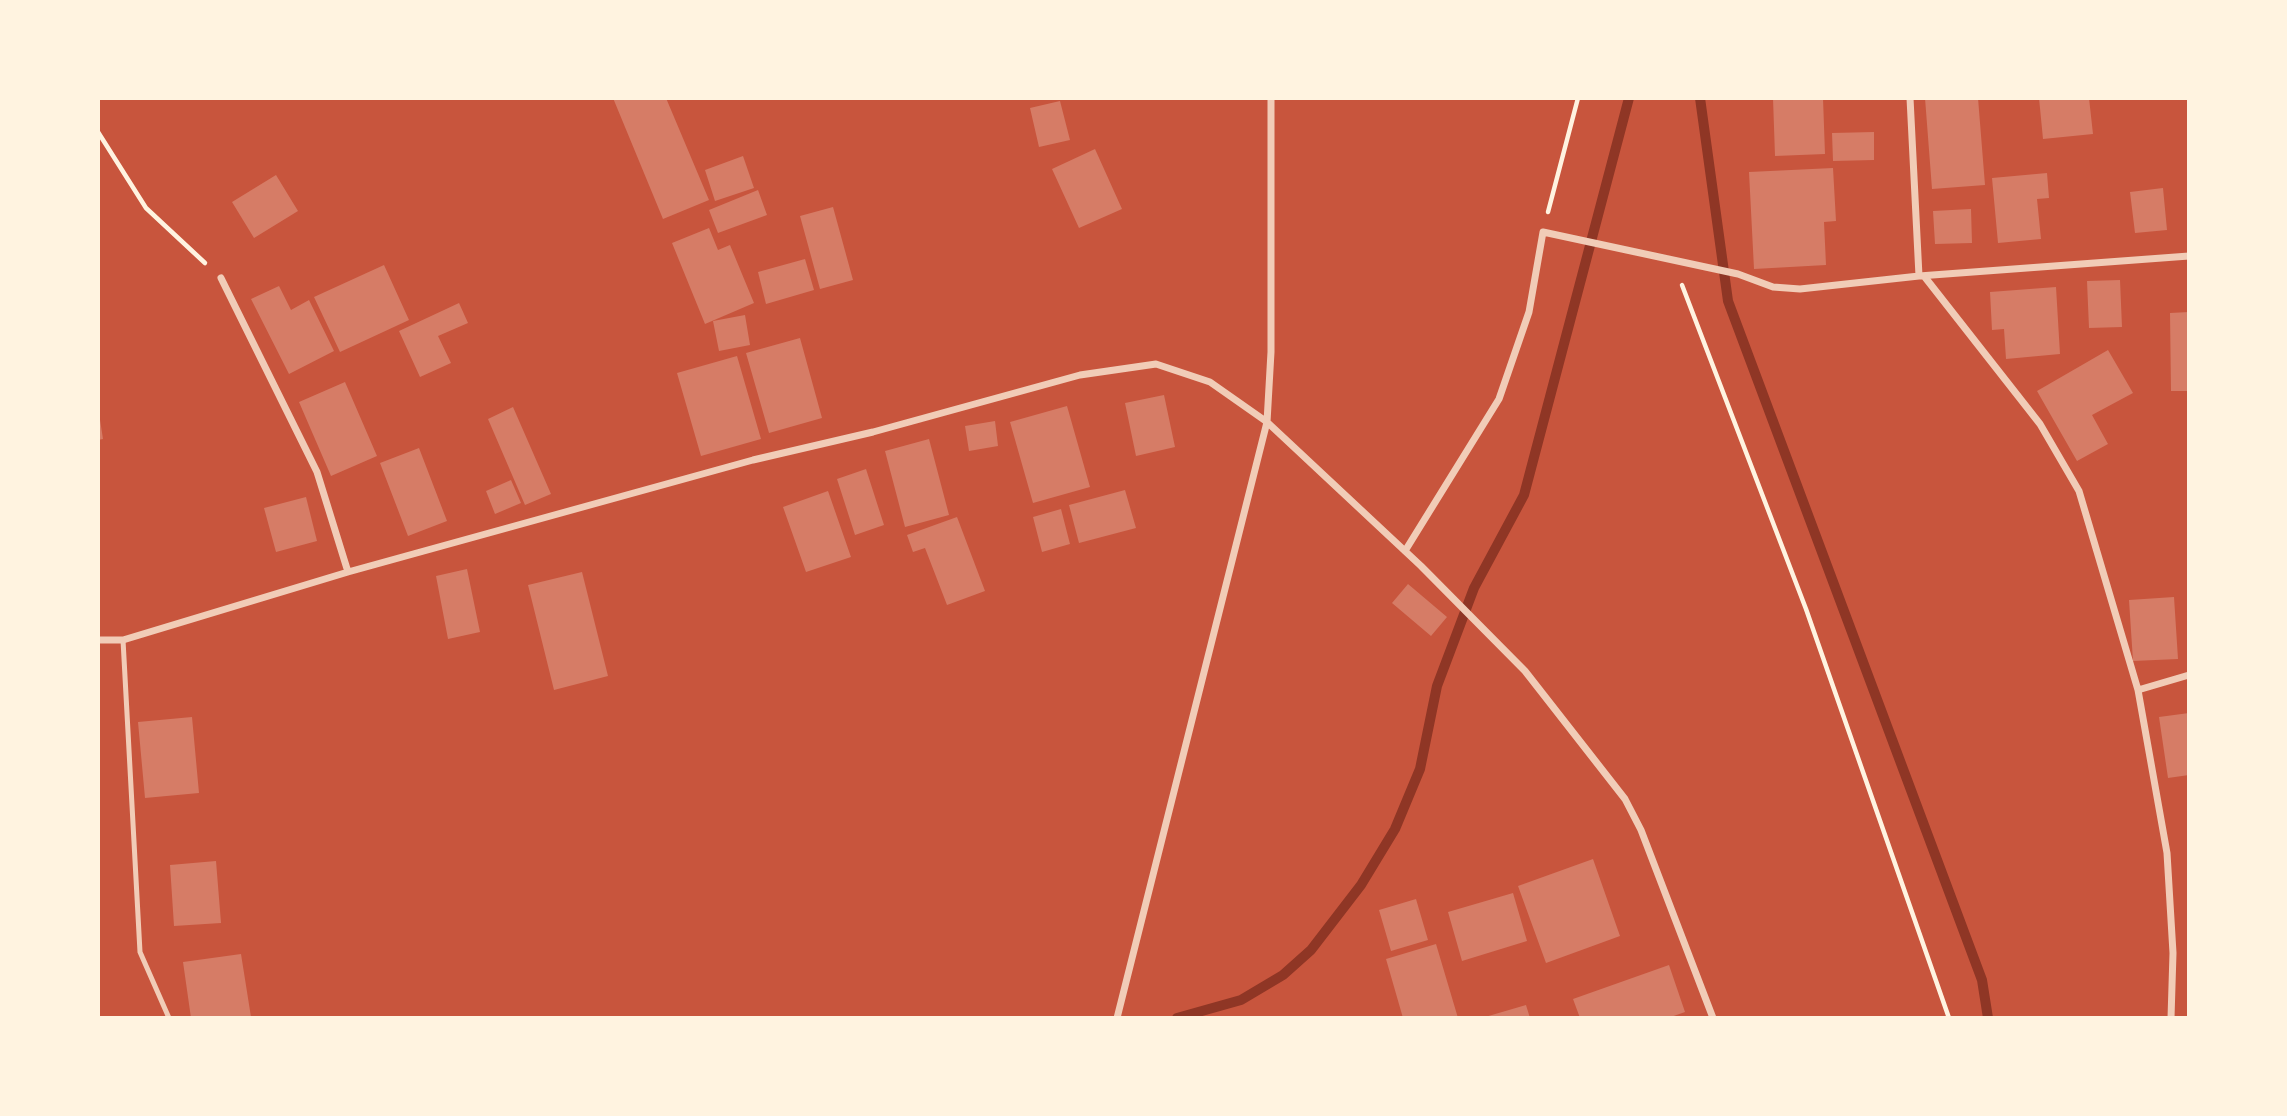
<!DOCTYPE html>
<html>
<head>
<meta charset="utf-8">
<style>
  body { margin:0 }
  #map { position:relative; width:2287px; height:1116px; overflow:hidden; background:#c8553d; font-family:Barlow,sans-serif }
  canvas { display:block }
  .frame { position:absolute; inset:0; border:100px solid #fff3e0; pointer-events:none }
</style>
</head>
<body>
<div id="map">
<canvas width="2287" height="1116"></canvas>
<div class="frame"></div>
</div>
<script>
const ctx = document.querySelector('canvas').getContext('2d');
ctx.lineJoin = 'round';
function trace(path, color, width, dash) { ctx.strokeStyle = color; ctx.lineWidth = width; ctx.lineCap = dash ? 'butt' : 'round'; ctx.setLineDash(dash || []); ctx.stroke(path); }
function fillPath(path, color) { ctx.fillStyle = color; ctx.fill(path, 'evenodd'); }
trace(new Path2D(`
  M1700,98L1728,301L1982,980L1988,1018
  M1177,1018L1241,1000L1283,975L1311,950L1361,885L1395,829L1420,769L1437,686L1474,588L1524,495L1629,98`), '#8f3625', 10);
fillPath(new Path2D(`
  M613,98H666L709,200L663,219Z
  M1773,98H1823L1825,154L1775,156Z
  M1925,98H1978L1985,185L1932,189Z
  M2039,98H2089L2093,134L2043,139Z
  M1060,101L1070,140L1039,147L1030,108Z
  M1874,132V160L1833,161L1832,133Z
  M1095,149L1122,209L1079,228L1052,169Z
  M743,156L754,188L715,201L705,170Z
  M1833,168L1836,221L1824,222L1826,265L1754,269L1749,172Z
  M2047,173L2049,198L2037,199L2041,239L1998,243L1992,178Z
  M276,175L298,211L254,238L232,202Z
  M2163,188L2167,230L2135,233L2130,192Z
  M758,190L767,215L718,233L709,210Z
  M833,207L853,280L820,289L800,216Z
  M1971,209L1972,243L1935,244L1933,211Z
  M709,228L718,250L730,245L754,303L705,324L672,243Z
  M805,259L814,290L766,304L758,272Z
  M384,265L409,320L340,352L314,297Z
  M2120,280L2122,327L2089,328L2087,281Z
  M279,286L291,310L309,300L334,351L289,374L251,299Z
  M2056,287L2060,354L2006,359L2004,329L1992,330L1990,292Z
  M459,303L468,323L438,336L451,363L420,377L399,331Z
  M2189,312V391H2171L2170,313Z
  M745,315L750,345L719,351L713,321Z
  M800,338L822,418L769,433L746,353Z
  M2108,350L2133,393L2092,415L2108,444L2077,461L2037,391Z
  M737,356L761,439L701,456L677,373Z
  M345,382L377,456L331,476L299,402Z
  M1164,395L1175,447L1136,456L1125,403Z
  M1067,406L1090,487L1033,503L1010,422Z
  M98,407L103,439L98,440Z
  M513,407L551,494L525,505L488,419Z
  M995,421L998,446L969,451L965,426Z
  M929,439L949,515L905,527L885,451Z
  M419,448L447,521L408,536L380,463Z
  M866,469L884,525L855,535L837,479Z
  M511,480L521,503L495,514L486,491Z
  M1125,490L1136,528L1079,543L1069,505Z
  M828,491L851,557L806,572L783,507Z
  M306,497L317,541L276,552L264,508Z
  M1061,509L1070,544L1042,552L1033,517Z
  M957,517L985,591L947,605L925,548L913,552L907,535Z
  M467,569L480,632L448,639L436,576Z
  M582,572L608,676L554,690L528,585Z
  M1408,584L1447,617L1431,636L1392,603Z
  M2174,597L2178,659L2133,661L2129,600Z
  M2189,713V775L2168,778L2159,717Z
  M192,717L199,793L145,798L138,722Z
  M1593,859L1620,936L1546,963L1518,886Z
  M216,861L221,923L174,926L170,865Z
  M1513,893L1527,941L1462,961L1448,912Z
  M1416,899L1428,940L1391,951L1379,910Z
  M1436,944L1458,1018H1403L1386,959Z
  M241,954L251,1017L191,1018L183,962Z
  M1669,965L1685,1012L1668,1018H1580L1573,999Z
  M1526,1005L1530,1018H1485V1017Z`), '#d67c66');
trace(new Path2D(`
  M98,132L146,208L205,263
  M1548,212L1578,98
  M1682,285L1806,609L1949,1018`), '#fff3e0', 4.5);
trace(new Path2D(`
  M123,640L140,952L169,1018`), '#f1ccb7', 5);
trace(new Path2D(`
  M1910,98L1919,276
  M1924,276L2040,424L2079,491L2138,690L2167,853L2173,953L2171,1018
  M221,278L317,472L348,572
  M1405,551L1499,399L1529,312L1543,232L1738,274L1773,287L1800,289L1919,276L2189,256
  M98,640H123L348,572L753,460L873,432L1080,375L1156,364L1210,382L1267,422L1421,566L1525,671L1625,799L1641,830L1713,1018
  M2138,690L2189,675
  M1117,1018L1267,422L1271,352V98`), '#f1ccb7', 7);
</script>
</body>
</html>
